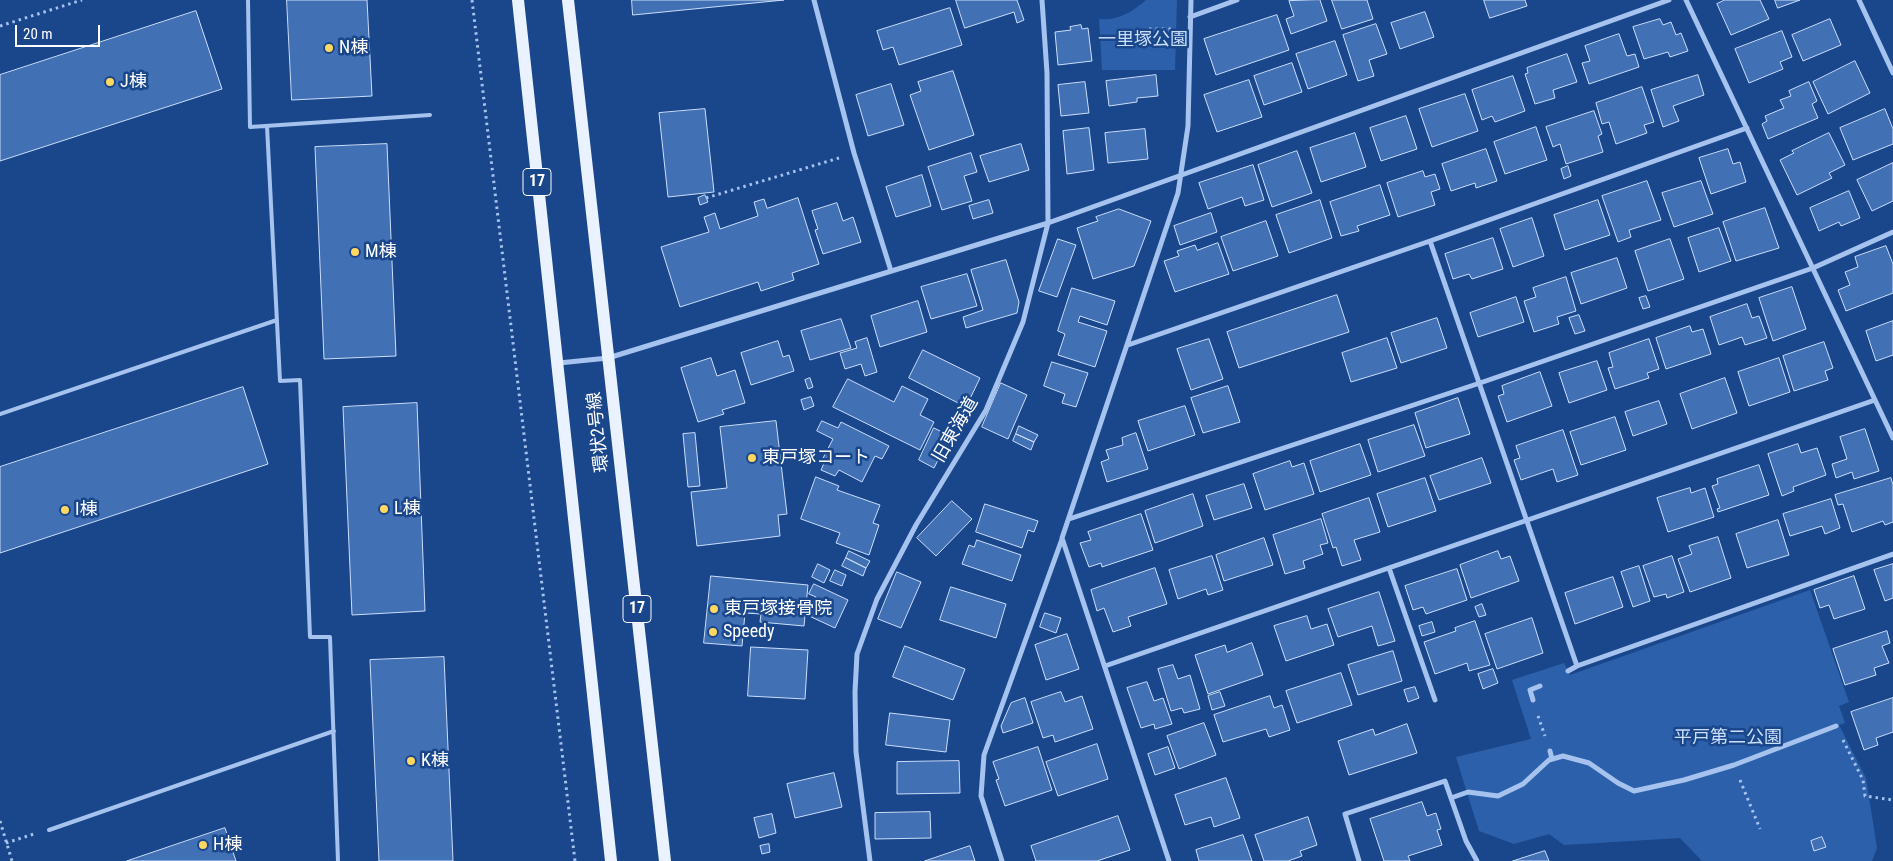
<!DOCTYPE html>
<html>
<head>
<meta charset="utf-8">
<style>
  body { margin:0 }
  #map { position:relative; width:1893px; height:861px; overflow:hidden; background:#1a478c; font-family:"Roboto Condensed",sans-serif }
  canvas { display:block }
  .scale { position:absolute; left:15px; top:25px; width:85px; height:22px; box-sizing:border-box; border:2px solid #fff; border-top:0; padding-left:6px; font-size:15px; line-height:18px; white-space:nowrap; color:#fff; -webkit-text-stroke:4px #1a478c; paint-order:stroke }
</style>
</head>
<body>
<div id="map">
<canvas width="1893" height="861"></canvas>
<div class="scale">20 m</div>
</div>
<script>
const ctx = document.querySelector('canvas').getContext('2d');
ctx.lineJoin = 'round';
function fillPath(path, color) { ctx.fillStyle = color; ctx.fill(path, 'evenodd'); }
function trace(path, color, width, dash) { ctx.strokeStyle = color; ctx.lineWidth = width; ctx.lineCap = dash ? 'butt' : 'round'; ctx.setLineDash(dash || []); ctx.stroke(path); }
function drawText(font, color, halo, rows, align = 'center') {
  ctx.font = font + ' "Roboto Condensed","Noto Sans JP",sans-serif'; ctx.lineWidth = 5; ctx.setLineDash([]); ctx.textBaseline = 'middle'; ctx.strokeStyle = halo; ctx.fillStyle = color; for (const [text, x, y, turn = 0] of rows) {
    ctx.save(); ctx.translate(x, y); ctx.rotate((+turn || 0) * Math.PI / 180); ctx.textAlign = isNaN(turn) ? turn : align; if (halo) ctx.strokeText(text, 0, 0); ctx.fillText(text, 0, 0); ctx.restore();
  }
}
fillPath(new Path2D(`
  M1146,0H1177L1175,70H1102L1099,19C1118,21 1132,12 1146,0Z
  M1810,590L1849,702L1839,706L1845,723L1839,725L1866,778L1877,848L1872,861H1702L1680,838L1564,845L1549,834L1514,844L1479,831L1456,757L1531,739L1512,680L1564,663L1570,675Z`), '#2d60aa');
const building = new Path2D(`
  M287,0H367L372,96L292,100Z
  M632,0H784L633,15Z
  M956,0H1017L1024,20L1017,23L1014,12L965,28Z
  M1320,0L1327,21L1291,34L1286,19L1294,16L1289,1Z
  M1332,0H1367L1373,19L1342,29Z
  M1484,0H1525L1527,6L1490,18Z
  M1725,0H1760L1769,19L1731,35L1717,4Z
  M1775,0H1800L1778,8Z
  M950,8L962,45L899,65L893,47L883,50L877,31Z
  M196,11L222,89L0,161V75Z
  M1425,12L1434,37L1400,49L1391,23Z
  M1277,15L1289,50L1216,75L1204,39Z
  M1660,19L1663,25L1671,22L1676,35L1681,33L1688,51L1670,57L1668,52L1644,59L1633,27Z
  M1830,19L1841,45L1803,61L1792,35Z
  M1376,24L1387,54L1369,60L1374,76L1358,81L1343,35Z
  M1081,25L1082,29L1088,28L1092,61L1058,65L1055,32L1071,30L1070,27Z
  M1782,31L1792,57L1780,62L1783,69L1749,83L1735,49Z
  M1619,34L1627,56L1635,54L1639,67L1589,84L1582,63L1590,61L1585,46Z
  M1335,41L1347,75L1308,89L1296,54Z
  M1567,54L1577,82L1553,90L1555,98L1535,104L1525,74L1528,73L1527,68Z
  M1855,61L1870,93L1828,114L1813,82Z
  M1292,63L1302,92L1264,105L1254,76Z
  M953,71L974,135L929,150L910,95L921,91L918,82Z
  M1156,75L1158,96L1137,98V102L1109,106L1106,81Z
  M1698,75L1704,95L1673,106L1679,121L1663,127L1651,90Z
  M1513,76L1525,111L1495,122L1492,116L1482,120L1472,90Z
  M1249,80L1262,117L1217,132L1204,95Z
  M1085,82L1089,113L1061,116L1058,85Z
  M1809,82L1817,101L1812,104L1818,118L1768,139L1762,124L1767,121L1765,116L1784,108L1780,100L1791,96L1789,91Z
  M891,84L904,125L868,136L856,95Z
  M1642,87L1654,122L1644,125L1647,133L1616,144L1609,122L1602,124L1596,103Z
  M1465,94L1478,131L1432,147L1419,109Z
  M705,109L714,192L668,197L659,113Z
  M1885,109L1893,129V144L1853,160L1840,128Z
  M1594,111L1602,134L1598,136L1603,152L1566,164L1560,144L1553,147L1546,127Z
  M1406,116L1417,149L1381,161L1370,128Z
  M1536,127L1547,160L1505,174L1494,142Z
  M1089,128L1094,170L1067,174L1063,131Z
  M1145,129L1148,159L1108,163L1105,133Z
  M1355,133L1366,167L1321,182L1310,148Z
  M1829,133L1845,165L1829,173L1832,178L1797,195L1780,160L1794,153L1792,151Z
  M387,144L396,356L324,359L315,147Z
  M1021,144L1029,170L989,182L980,156Z
  M1486,149L1497,181L1476,188L1475,183L1451,191L1442,164Z
  M1728,149L1733,164L1740,162L1746,182L1711,194L1699,158Z
  M1297,151L1312,193L1272,207L1258,165Z
  M971,153L977,172L964,176L972,201L942,210L928,167Z
  M1893,163V201L1872,211L1857,180Z
  M1253,165L1264,200L1245,206L1242,197L1208,209L1199,183Z
  M1568,166L1571,176L1564,179L1561,169Z
  M1423,171L1425,177L1435,174L1440,189L1431,192L1435,205L1398,217L1387,183Z
  M922,175L931,206L896,217L886,187Z
  M1647,181L1661,220L1629,230L1631,237L1618,242L1602,196Z
  M1701,181L1713,214L1674,227L1662,193Z
  M1380,185L1390,215L1357,226L1359,231L1341,236L1330,202Z
  M1849,191L1860,218L1841,226L1839,222L1819,231L1810,208Z
  M705,195L708,202L700,205L698,198Z
  M798,198L819,264L792,273L794,280L761,291L758,282L680,307L661,247L709,232L704,217L715,213L720,229L758,216L754,202L764,199L767,208Z
  M989,200L993,213L973,219L969,206Z
  M1320,200L1332,238L1289,253L1276,215Z
  M1598,200L1610,235L1565,250L1554,215Z
  M837,203L843,221L853,217L861,242L823,254L815,230L818,229L812,211Z
  M1765,208L1779,248L1736,261L1723,222Z
  M1119,209L1151,221L1134,266L1093,279L1077,228L1098,221L1096,217Z
  M1211,213L1217,232L1180,245L1174,226Z
  M1532,218L1544,256L1513,267L1500,229Z
  M1266,221L1278,256L1233,271L1221,237Z
  M1719,228L1731,261L1699,272L1688,238Z
  M1493,238L1503,269L1472,279L1469,274L1453,279L1445,254Z
  M1058,239L1076,245L1057,297L1039,291Z
  M1670,239L1684,279L1648,291L1635,251Z
  M1218,243L1229,274L1175,292L1164,261L1179,256L1177,251L1195,245L1197,250Z
  M1886,246L1893,264V293L1846,311L1838,290L1850,285L1845,272L1858,267L1855,257Z
  M1617,258L1627,288L1581,304L1571,273Z
  M1006,260L1019,302L1017,313L966,328L963,317L983,310L971,270Z
  M967,274L977,306L931,319L921,287Z
  M1566,277L1576,311L1557,317L1559,324L1534,332L1524,301L1536,297L1533,288Z
  M1792,287L1806,329L1773,341L1759,298Z
  M1072,288L1115,301L1107,325L1080,316L1078,322L1107,331L1095,367L1058,355L1065,334L1058,331Z
  M1337,295L1349,332L1239,368L1227,332Z
  M1646,296L1650,307L1643,309L1639,298Z
  M1516,297L1524,322L1478,337L1470,313Z
  M918,301L927,332L880,347L871,316Z
  M1747,304L1752,318L1759,316L1767,338L1745,345L1742,337L1719,345L1710,317Z
  M1579,315L1585,331L1575,334L1569,318Z
  M1437,318L1447,348L1401,363L1391,333Z
  M841,319L851,348L810,360L801,331Z
  M1893,321V355L1876,361L1866,331Z
  M1690,326L1692,332L1703,329L1711,354L1666,369L1656,338Z
  M867,338L877,372L865,376L861,364L845,369L840,353L857,348L855,342Z
  M1387,338L1397,368L1351,382L1342,353Z
  M1209,339L1223,379L1191,390L1177,349Z
  M1649,339L1659,369L1647,373L1649,378L1615,389L1608,368L1613,367L1609,353Z
  M778,341L783,357L789,355L794,371L751,385L741,353Z
  M1824,342L1833,368L1825,371L1828,380L1794,391L1783,356Z
  M923,350L980,378L966,407L909,378Z
  M711,358L717,376L735,370L745,403L722,410L724,414L698,422L681,368Z
  M1779,358L1790,392L1749,406L1738,372Z
  M1597,361L1607,390L1569,403L1559,373Z
  M1052,362L1088,373L1076,407L1062,403L1065,394L1044,386Z
  M1540,372L1552,406L1507,422L1498,396L1504,394L1502,386Z
  M810,378L813,387L808,389L805,380Z
  M1725,378L1737,413L1692,429L1680,394Z
  M848,379L894,402L902,386L928,399L920,415L934,422L920,450L833,407Z
  M1001,383L1027,395L1008,439L982,427Z
  M1228,386L1240,422L1203,433L1191,398Z
  M243,387L268,464L0,553V467Z
  M811,397L814,406L804,410L801,400Z
  M1458,398L1470,434L1426,448L1415,413Z
  M1659,401L1667,424L1633,436L1625,412Z
  M417,403L425,611L352,615L343,407Z
  M1185,406L1195,435L1148,451L1138,421Z
  M1615,417L1626,450L1581,465L1570,432Z
  M776,421L787,514L778,515L780,536L697,546L691,492L727,488L720,427Z
  M822,421L838,428L841,422L889,446L882,459L875,456L862,482L839,470L835,476L821,470L825,461L822,460L833,439L817,431Z
  M1414,425L1425,456L1378,472L1368,440Z
  M1019,426L1038,435L1034,442L1016,434Z
  M934,428L950,436L934,468L919,460Z
  M1865,429L1879,471L1854,479L1852,472L1836,478L1832,464L1847,459L1840,437Z
  M1563,430L1578,475L1557,482L1553,469L1521,480L1514,460L1520,458L1516,446Z
  M695,433L700,486L688,487L683,434Z
  M1136,433L1148,469L1107,482L1101,462L1109,459L1106,450L1123,445L1122,438Z
  M1016,434L1034,442L1031,450L1013,441Z
  M1360,444L1371,475L1320,492L1310,461Z
  M1798,444L1801,453L1817,448L1826,475L1793,487L1794,491L1782,496L1768,454Z
  M1482,458L1491,483L1439,500L1430,476Z
  M1290,461L1292,467L1304,463L1314,494L1265,510L1253,474Z
  M1759,465L1769,495L1718,512L1717,509L1720,508L1712,486L1718,484L1717,479Z
  M816,477L839,486L837,490L880,505L873,523L879,525L869,555L836,543L840,533L801,519Z
  M1425,478L1436,511L1388,527L1377,494Z
  M1891,478L1893,485V522L1885,525L1883,521L1852,532L1843,504L1838,505L1835,495Z
  M1244,484L1252,508L1214,520L1206,496Z
  M1690,488L1691,493L1705,488L1714,517L1668,532L1657,498Z
  M1193,494L1203,526L1155,543L1145,511Z
  M1369,498L1380,532L1354,540L1361,560L1342,566L1336,547L1333,548L1322,514Z
  M1831,499L1840,528L1825,534L1822,526L1790,536L1783,514Z
  M952,501L972,519L936,556L917,538Z
  M985,504L1038,521L1034,532L1028,530L1022,548L976,532Z
  M1141,514L1153,550L1102,567L1101,563L1089,567L1080,543L1091,540L1088,532Z
  M1321,519L1328,543L1320,545L1323,554L1303,561L1305,568L1285,574L1273,535Z
  M1778,520L1789,555L1747,568L1736,534Z
  M1718,537L1731,578L1690,592L1678,559L1692,554L1689,546Z
  M1264,538L1273,565L1224,581L1216,555Z
  M977,540L1021,555L1012,581L962,564L969,545L974,547Z
  M849,551L870,561L866,568L846,558Z
  M1498,551L1501,559L1510,556L1519,581L1471,598L1460,565Z
  M1212,556L1223,590L1208,595L1206,589L1178,599L1169,570Z
  M1672,556L1684,592L1667,598L1666,594L1654,597L1643,566Z
  M846,558L866,568L863,576L842,566Z
  M818,564L830,570L824,583L812,577Z
  M1893,564V598L1885,601L1874,570Z
  M1639,566L1650,601L1633,607L1621,572Z
  M1155,568L1167,604L1128,617L1131,626L1113,632L1104,608L1097,611L1091,590Z
  M1457,569L1467,600L1426,614L1423,607L1413,610L1405,586Z
  M835,570L846,575L842,586L830,581Z
  M897,572L921,582L901,628L878,619Z
  M711,576L808,585L804,626L760,622L761,614L745,613L742,646L704,643Z
  M1854,576L1865,609L1834,619L1829,605L1820,608L1814,590Z
  M1613,577L1623,607L1575,624L1565,593Z
  M814,584L848,600L835,628L807,615L816,597L809,594Z
  M951,587L1006,604L996,638L940,620Z
  M1379,592L1395,641L1378,646L1372,626L1338,637L1328,609Z
  M1482,604L1486,615L1479,617L1475,607Z
  M1045,613L1061,618L1056,633L1040,627Z
  M1307,616L1311,629L1327,624L1334,645L1286,661L1274,626Z
  M1532,618L1543,653L1497,669L1485,634Z
  M1475,621L1490,665L1469,671L1467,663L1435,674L1424,642L1456,631L1455,628Z
  M1432,622L1435,632L1422,636L1419,626Z
  M1887,631L1890,643L1882,646L1889,663L1874,668L1876,675L1845,685L1833,649Z
  M1067,634L1079,669L1046,680L1035,645Z
  M1252,643L1263,675L1208,694L1195,655L1225,645L1227,652Z
  M905,646L965,669L953,700L893,677Z
  M751,647L808,650L805,699L748,696Z
  M1393,651L1402,681L1358,695L1348,665Z
  M444,657L453,861H379L370,660Z
  M1173,665L1178,679L1190,675L1200,709L1184,713L1182,708L1171,711L1158,669Z
  M1493,669L1498,683L1483,689L1478,674Z
  M1341,673L1352,705L1297,723L1286,691Z
  M1147,682L1154,701L1163,698L1172,724L1155,729L1154,724L1141,728L1127,688Z
  M1415,687L1419,698L1408,702L1404,690Z
  M1061,692L1065,702L1082,696L1093,729L1055,742L1053,735L1043,738L1031,702Z
  M1220,692L1225,706L1212,710L1208,696Z
  M1270,696L1274,708L1282,705L1290,730L1269,737L1266,729L1223,742L1214,715Z
  M1025,698L1033,723L1003,733L1001,726L1011,703Z
  M1893,698V732L1876,738L1878,745L1864,750L1851,712Z
  M890,713L950,720L946,752L886,745Z
  M1204,723L1216,755L1179,769L1167,736Z
  M1407,724L1417,753L1349,775L1338,741L1373,729L1375,735Z
  M1097,744L1108,779L1058,796L1046,762Z
  M1038,747L1052,790L1005,806L996,780L999,779L993,762Z
  M1168,747L1175,768L1155,775L1148,754Z
  M959,761L960,793L897,794V762Z
  M834,773L842,807L795,818L787,784Z
  M1226,778L1240,818L1214,827L1211,817L1185,825L1175,795Z
  M1422,802L1427,816L1436,813L1441,829L1437,830L1442,845L1408,856L1410,861H1384L1370,819Z
  M930,812L931,838L875,839V813Z
  M772,814L776,833L759,838L754,818Z
  M1118,816L1130,850L1097,861H1036L1031,846Z
  M1308,817L1317,845L1300,851L1302,856L1288,861H1264L1255,835Z
  M225,828L236,861H127Z
  M1243,835L1252,861H1199L1196,850Z
  M1822,837L1826,847L1814,851L1811,841Z
  M769,844L770,852L762,854L760,846Z
  M970,846L975,861H925Z
  M1545,851L1549,861H1513Z`);
fillPath(building, '#4270b4');
trace(building, '#cbdefa', 1);
trace(new Path2D(`
  M472,0L575,861
  M0,26L82,0
  M1149,29H1174
  M706,198L839,158
  M1538,716L1545,736
  M1843,740L1863,780L1865,796L1893,800
  M1740,780L1760,829
  M0,821L12,861
  M6,843L34,834`), '#a5c3ee', 3, [2.5, 4]);
trace(new Path2D(`
  M248,0L250,127L430,115
  M267,126L280,381L300,380L310,637H330L338,861
  M0,414L277,320
  M49,830L334,731`), '#a5c3ee', 4);
trace(new Path2D(`
  M814,0L854,153L891,271
  M1686,0L1893,438
  M1859,0L1893,73
  M1190,17L1237,0
  M1430,241L1577,666L1893,554
  M1128,345L1430,241L1747,128
  M559,363L608,358L1048,223L1669,0
  M1069,519L1480,383L1813,268L1893,232
  M1389,568L1435,700
  M1105,666L1875,400
  M1568,671L1577,666
  M1533,700L1530,690L1540,686
  M1550,751L1552,759
  M1451,798L1468,792L1498,796L1523,784L1549,760L1563,756L1589,763L1618,783L1634,791L1684,780L1734,765L1836,726
  M870,861L856,752L855,692L857,654L877,599L916,525L986,410L1023,322L1048,223L1047,73L1042,0
  M1002,861L981,796L984,755L1062,539
  M1169,861L1062,538L1178,193L1188,126L1191,0
  M1359,861L1345,814L1445,781L1466,841L1477,861`), '#a5c3ee', 5);
trace(new Path2D(`
  M518,0L611,861
  M568,0L665,861`), '#ebf2ff', 12);
for (const [x, y, r, color] of [
  [329,48,5,"#ffd761"],
  [110,82,5,"#ffd761"],
  [355,252,5,"#ffd761"],
  [752,458,5,"#ffd761"],
  [384,509,5,"#ffd761"],
  [65,510,5,"#ffd761"],
  [714,609,5,"#ffd761"],
  [713,632,5,"#ffd761"],
  [411,761,5,"#ffd761"],
  [203,845,5,"#ffd761"]
]) { const dot = new Path2D(); dot.arc(x, y, r, 0, 2 * Math.PI); ctx.fillStyle = color; ctx.fill(dot); trace(dot, '#1a478c', 2); }
for (const [x, y, w] of [
  [537,182,28],
  [637,609,28]
]) { const box = new Path2D(); box.roundRect(x - w / 2, y - 13.5, w, 27, 4); ctx.fillStyle = '#1a478c'; ctx.fill(box); trace(box, '#fff', 1); }
drawText('bold 16px', '#fff', null, [
  ["17",537,182],
  ["17",637,609]
]);
drawText('18px', '#cbdefa', '#1a478c', [
  ["一里塚公園",1143,40],
  ["平戸第二公園",1728,738]
]);
drawText('18px', '#fff', '#1a478c', [
  ["N棟",339,48],
  ["J棟",120,82],
  ["M棟",365,252],
  ["東戸塚コート",762,458],
  ["L棟",394,509],
  ["I棟",75,510],
  ["東戸塚接骨院",724,609],
  ["Speedy",723,632],
  ["K棟",421,761],
  ["H棟",213,845]
], 'left');
drawText('18px', '#fff', '#1a478c', [
  ["旧東海道",956,430,-60],
  ["環状2号線",599,432,-96]
]);
</script>
</body>
</html>
